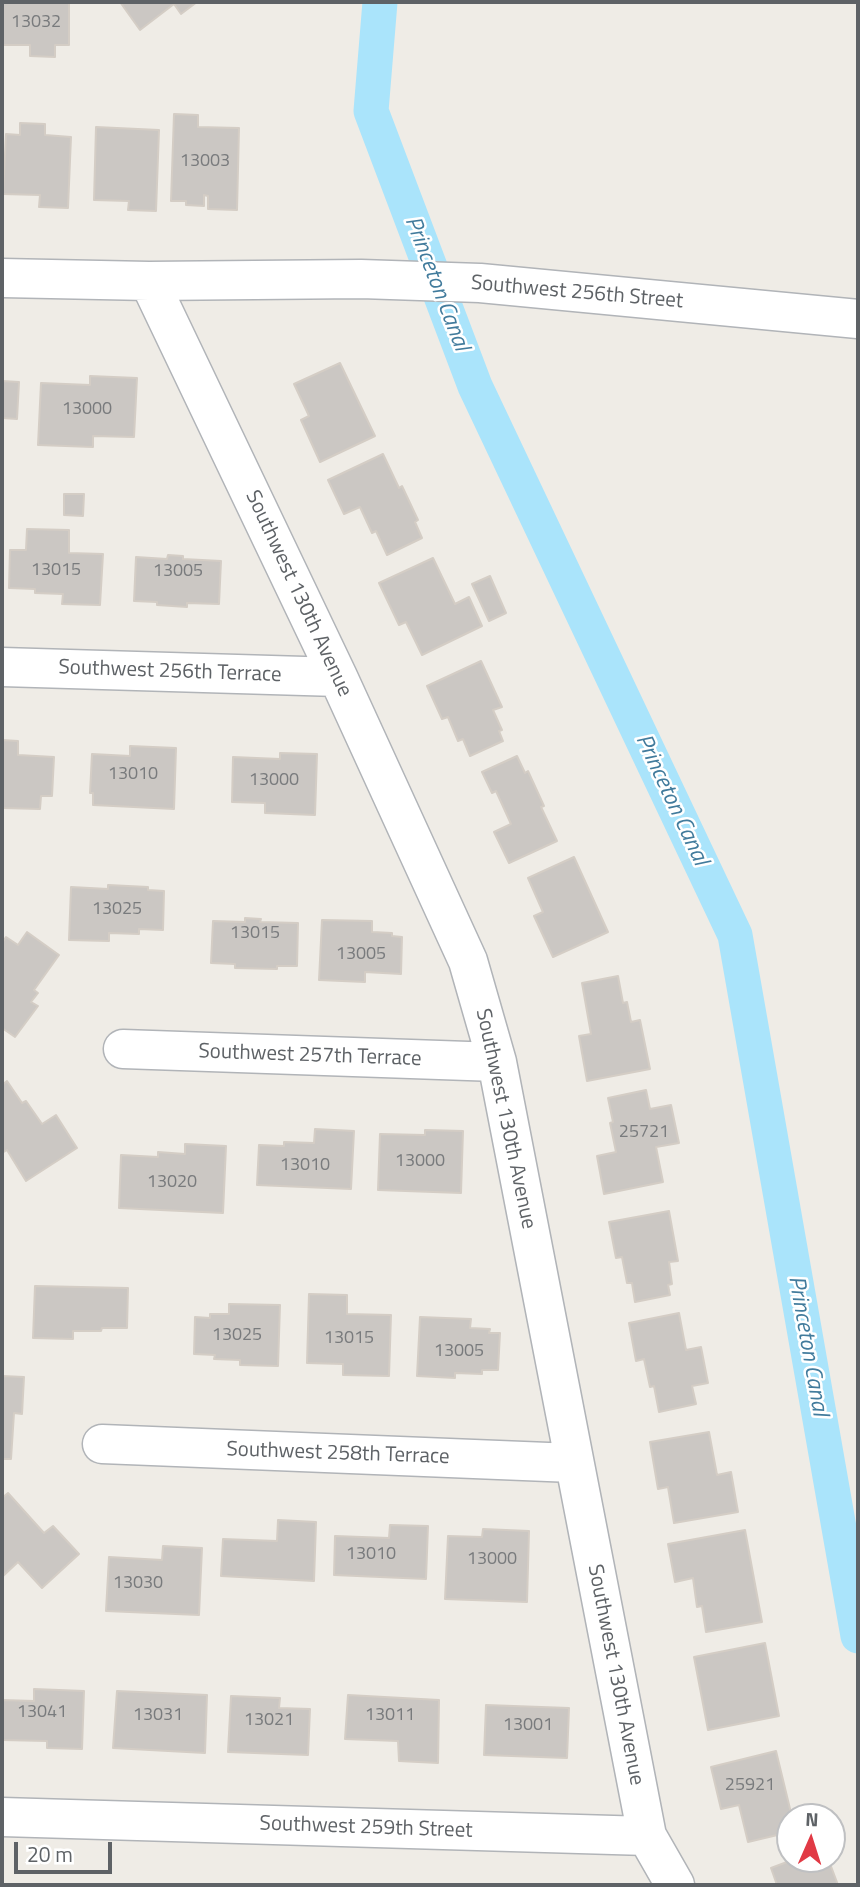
<!DOCTYPE html>
<html>
<head>
<meta charset="utf-8">
<style>
  body { margin:0 }
  #map { position:relative; width:860px; height:1887px; overflow:hidden; background:#efece6; font-family:"Titillium Web",sans-serif }
  canvas { display:block }
  .frame { position:absolute; inset:0; border:4px solid #5e6266; pointer-events:none }
  .north { position:absolute; left:776px; top:1803px; width:70px; height:70px; box-sizing:border-box; background:#fff; border:2px solid #bfc0c2; border-radius:50%; rotate:3deg; font-size:19px; font-weight:700; line-height:28px; text-align:center; color:#5e6266 }
  .north::after { content:''; display:block; margin:auto; width:24px; height:32px; background:#e13a45; clip-path:polygon(50% 0,100% 100%,50% 72%,0 100%) }
  .scale { position:absolute; left:14px; top:1842px; width:98px; height:32px; box-sizing:border-box; border:4px solid #5e6266; border-top:0; padding-left:9px; font-size:21px; line-height:24px; white-space:nowrap; color:#5e6266; -webkit-text-stroke:5px #fff; paint-order:stroke }
</style>
</head>
<body>
<div id="map">
<canvas width="860" height="1887"></canvas>
<div class="frame"></div>
<div class="north">N</div>
<div class="scale">20 m</div>
</div>
<script>
const ctx = document.querySelector('canvas').getContext('2d');
ctx.lineJoin = 'round';
function trace(path, color, width, dash) { ctx.strokeStyle = color; ctx.lineWidth = width; ctx.lineCap = dash ? 'butt' : 'round'; ctx.setLineDash(dash || []); ctx.stroke(path); }
function fillPath(path, color) { ctx.fillStyle = color; ctx.fill(path, 'evenodd'); }
function drawText(font, color, halo, rows, align = 'center') {
  ctx.font = font + ' "Titillium Web",sans-serif'; ctx.lineWidth = 5; ctx.setLineDash([]); ctx.textBaseline = 'middle'; ctx.strokeStyle = halo; ctx.fillStyle = color; for (const [text, x, y, turn = 0] of rows) {
    ctx.save(); ctx.translate(x, y); ctx.rotate((+turn || 0) * Math.PI / 180); ctx.textAlign = isNaN(turn) ? turn : align; if (halo) ctx.strokeText(text, 0, 0); ctx.fillText(text, 0, 0); ctx.restore();
  }
}
trace(new Path2D(`
  M380,2L371,111L475,386L735,935L858,1636`), '#aae4fb', 35);
const building = new Path2D(`
  M3,2H69V45H55V57L30,56V45H2Z
  M120,2H197L181,14L174,4L140,30Z
  M174,114L198,115V127L239,128L237,210L208,209V196L204,195V206L186,205V201H171Z
  M20,123L45,124V135L71,137L68,208L39,207L40,195L3,194L6,134L20,135Z
  M96,127L159,130L156,211L128,210L129,201L94,200Z
  M340,363L375,436L320,462L301,420L309,416L294,384Z
  M90,376L137,378L134,437L93,436V447L38,445L41,383L90,385Z
  M2,381L19,382L17,419L2,418Z
  M383,454L399,488L402,486L418,520L415,522L422,538L387,555L376,531L372,533L360,507L344,514L328,480Z
  M64,494H84L83,516L64,515Z
  M27,529L69,530V553L103,554L100,605L62,604L63,594L35,593V589L9,588L10,550H26Z
  M168,555L183,556V559L221,561L219,604L187,603V607L157,605V602L134,601L136,557L167,559Z
  M433,558L455,604L469,597L482,626L422,655L406,622L399,625L379,583Z
  M490,576L506,613L489,621L472,584Z
  M481,661L502,707L493,710L502,730L499,731L503,741L470,756L463,739L458,741L448,717L442,719L427,686Z
  M2,740L18,741V755L54,757L52,796H41L40,809L2,808Z
  M130,746L176,748L174,809L93,805V793H90L92,754L130,756Z
  M280,753L317,754L315,815L265,813V803L232,802L233,757L280,759Z
  M517,756L525,773L528,771L544,806L541,807L557,841L509,863L494,832L511,824L496,791L492,793L482,772Z
  M574,857L608,932L553,957L534,916L543,912L528,878Z
  M108,885L148,887V890L164,891L163,930L139,929V934L109,933V941L69,940L71,887L108,889Z
  M245,918L261,919L260,922L298,923L297,966H277V969L235,968V964L211,963L213,921L245,922Z
  M322,920L372,921V932L392,933V936L402,937L401,974L365,972V982L319,980Z
  M27,932L59,955L34,990L38,993L31,1002L38,1006L15,1037L2,1028V943L6,937L18,945Z
  M618,976L623,1003L627,1002L631,1022L640,1020L650,1069L587,1081L579,1036L591,1034L582,983Z
  M7,1081L22,1103L26,1101L42,1124L56,1115L77,1148L26,1181L7,1150L2,1153V1085Z
  M646,1090L650,1109L671,1105L679,1143L656,1147L663,1182L604,1194L597,1156L616,1152L610,1123L613,1122L608,1098Z
  M315,1129L354,1131L351,1189L257,1185L259,1145L284,1146V1142L314,1143Z
  M425,1130L463,1131L461,1193L378,1190L380,1134L425,1135Z
  M185,1144L226,1146L223,1213L119,1208L121,1155L158,1157V1152L185,1154Z
  M669,1211L678,1261L669,1262L672,1284L668,1285L670,1295L635,1302L632,1283H627L622,1257L616,1258L609,1222Z
  M35,1286L128,1288L127,1328H102L101,1331H73V1339L33,1338Z
  M309,1294L347,1295V1314L391,1315L389,1376L343,1375V1364L307,1363Z
  M229,1304L280,1305L278,1366L240,1365V1360L214,1359L215,1355L194,1354L195,1317L210,1318V1314H229Z
  M679,1313L686,1350L701,1347L708,1383L692,1386L696,1404L659,1412L654,1386L650,1387L644,1359L636,1361L629,1323Z
  M420,1317L471,1319L470,1328L490,1329L489,1333H500L498,1370H482V1374L455,1373V1378L417,1376Z
  M2,1376L24,1377L22,1414L14,1413L11,1459H2Z
  M709,1432L717,1475L731,1472L738,1512L674,1523L668,1487L658,1489L650,1442Z
  M8,1493L44,1533L53,1526L79,1554L42,1588L18,1562L2,1577V1498Z
  M278,1520L316,1522L314,1581L221,1576L223,1539L277,1541Z
  M390,1525L428,1526L426,1579L334,1575L335,1536L389,1538Z
  M483,1529L529,1531L527,1602L445,1599L448,1536L482,1537Z
  M745,1530L762,1622L706,1632L702,1606L697,1607L693,1578L675,1582L668,1544Z
  M163,1546L202,1548L199,1615L106,1611L109,1557L162,1560Z
  M765,1643L779,1716L708,1730L694,1657Z
  M34,1689L84,1691L82,1749L47,1748V1741L2,1740V1700L34,1701Z
  M117,1691L207,1695L205,1753L113,1748Z
  M348,1695L439,1700L438,1763L399,1761L398,1741L345,1739Z
  M231,1696L280,1698L279,1708L310,1709L308,1755L228,1752Z
  M486,1705L569,1708L567,1758L484,1755Z
  M776,1751L792,1817H790V1832L748,1842L739,1805L721,1809L711,1767Z
  M795,1859H808L811,1868L829,1861L838,1885H777L771,1868Z`);
fillPath(building, '#cbc7c3');
trace(building, '#d4cdc5', 2);
const minor = new Path2D(`
  M2,278L149,281L361,279L480,283L858,319
  M149,281L338,677L468,961L497,1062L647,1836L675,1885
  M2,667L338,677
  M123,1049L497,1062
  M102,1444L573,1463
  M2,1817L647,1836`);
trace(minor, '#b1b4b8', 41);
trace(minor, '#fff', 38);
drawText('18px', '#797b7d', null, [
  ["13032",36,23],
  ["13003",205,162],
  ["13000",87,410],
  ["13015",56,571],
  ["13005",178,572],
  ["13010",133,775],
  ["13000",274,781],
  ["13025",117,910],
  ["13015",255,934],
  ["13005",361,955],
  ["25721",644,1133],
  ["13000",420,1162],
  ["13010",305,1166],
  ["13020",172,1183],
  ["13025",237,1336],
  ["13015",349,1339],
  ["13005",459,1352],
  ["13010",371,1555],
  ["13000",492,1560],
  ["13030",138,1584],
  ["13041",42,1713],
  ["13031",158,1716],
  ["13011",390,1716],
  ["13021",269,1721],
  ["13001",528,1726],
  ["25921",750,1786]
]);
drawText('21px', '#5e6266', '#fff', [
  ["Southwest 256th Street",577,293,5],
  ["Southwest 130th Avenue",298,594,65],
  ["Southwest 256th Terrace",170,672,2],
  ["Southwest 257th Terrace",310,1056,2],
  ["Southwest 130th Avenue",505,1119,78],
  ["Southwest 258th Terrace",338,1454,2],
  ["Southwest 130th Avenue",615,1675,79],
  ["Southwest 259th Street",366,1828,2]
]);
drawText('italic 23px', '#417b9c', '#fff', [
  ["Princeton Canal",436,284,69],
  ["Princeton Canal",671,800,65],
  ["Princeton Canal",807,1346,80]
]);
</script>
</body>
</html>
